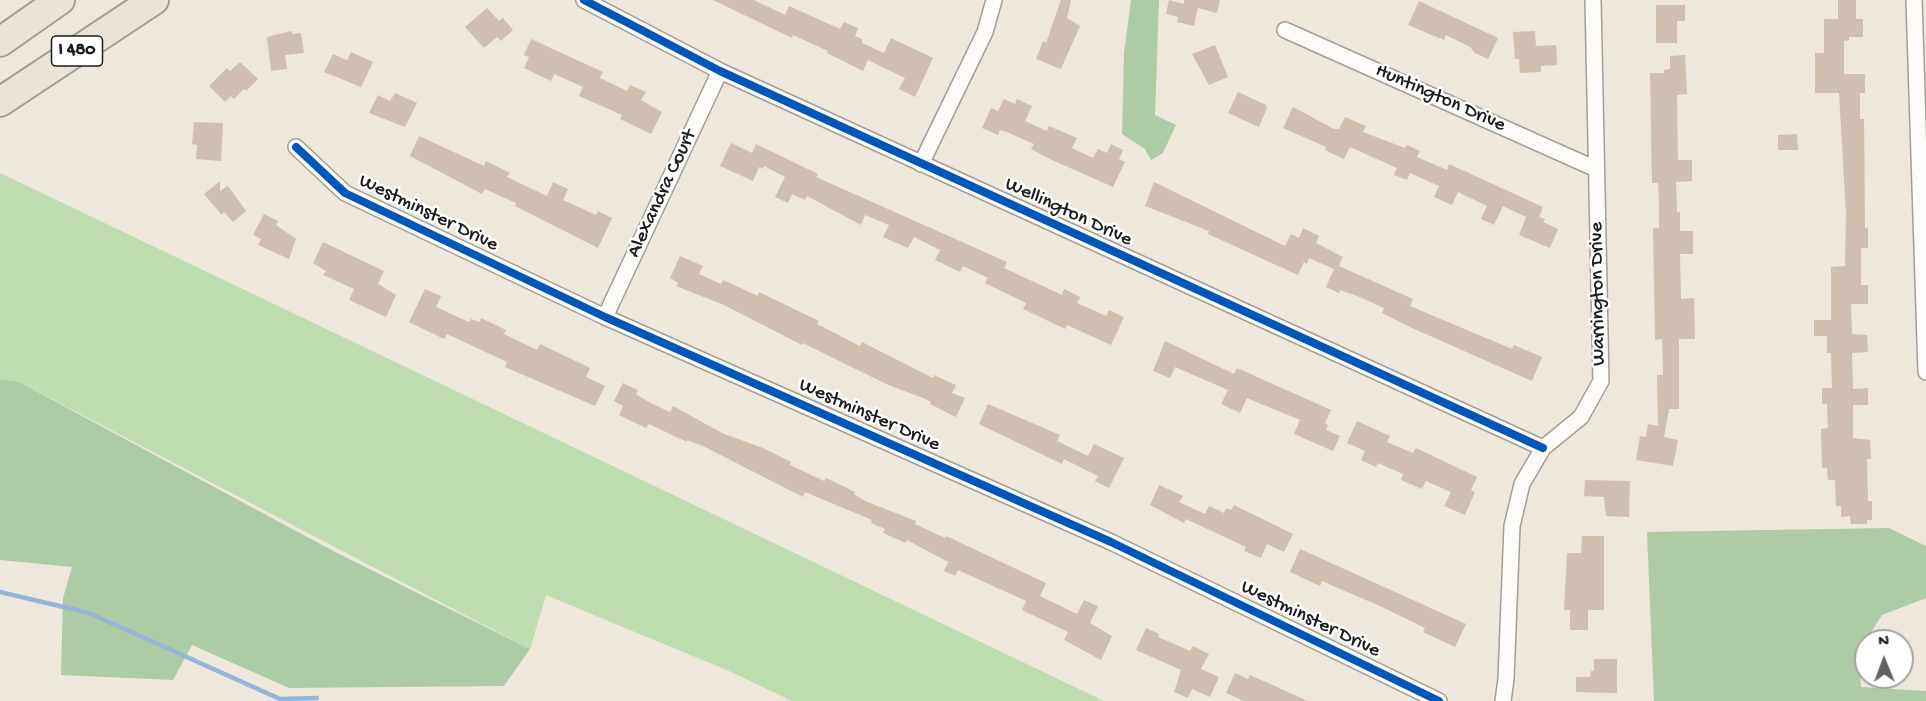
<!DOCTYPE html>
<html>
<head>
<meta charset="utf-8">
<style>
  body { margin:0 }
  #map { position:relative; width:1926px; height:701px; overflow:hidden; background:#ede7dc; font-family:"Gochi Hand",sans-serif }
  canvas { display:block }
  .north { position:absolute; left:1854px; top:629px; width:60px; height:60px; box-sizing:border-box; background:#fff; border:2px solid #a4a4a4; border-radius:50%; rotate:359deg; font-size:16px; font-weight:700; line-height:24px; text-align:center; color:#1c1c1c }
  .north::after { content:''; display:block; margin:auto; width:21px; height:27px; background:#65635f; clip-path:polygon(50% 0,100% 100%,50% 72%,0 100%) }
</style>
</head>
<body>
<div id="map">
<canvas width="1926" height="701"></canvas>
<div class="north">N</div>
</div>
<script>
const ctx = document.querySelector('canvas').getContext('2d');
ctx.lineJoin = 'round';
function fillPath(path, color) { ctx.fillStyle = color; ctx.fill(path, 'evenodd'); }
function trace(path, color, width, dash) { ctx.strokeStyle = color; ctx.lineWidth = width; ctx.lineCap = dash ? 'butt' : 'round'; ctx.setLineDash(dash || []); ctx.stroke(path); }
function drawText(font, color, halo, rows, align = 'center') {
  ctx.font = font + ' "Gochi Hand",sans-serif'; ctx.lineWidth = 5; ctx.setLineDash([]); ctx.textBaseline = 'middle'; ctx.strokeStyle = halo; ctx.fillStyle = color; for (const [text, x, y, turn = 0] of rows) {
    ctx.save(); ctx.translate(x, y); ctx.rotate((+turn || 0) * Math.PI / 180); ctx.textAlign = isNaN(turn) ? turn : align; if (halo) ctx.strokeText(text, 0, 0); ctx.fillText(text, 0, 0); ctx.restore();
  }
}
fillPath(new Path2D(`
  M0,173L1104,701H792L729,671L546,595L530,649L19,382L0,379Z`), '#bfddae');
fillPath(new Path2D(`
  M1131,0H1159L1155,115L1176,125L1163,153L1151,160L1145,149L1122,134L1124,53Z
  M0,379L19,382L337,553L530,649L504,686L289,688L192,645L173,680L61,675L63,598L72,567L0,560Z
  M1889,528L1926,546V598L1882,615L1859,651L1861,687L1926,691V701H1654L1647,532Z`), '#aecca3');
trace(new Path2D(`
  M0,592L89,613L280,699L317,698`), '#93b5d9', 4.5);
fillPath(new Path2D(`
  M713,0H754L785,15L789,6L840,29L844,22L858,28L855,36L862,39V43L884,53L891,38L933,58L915,97L899,89L905,78L868,60L863,71L827,53L828,51L793,35L792,38Z
  M1061,0H1071L1067,18L1080,26L1061,69L1036,59L1043,41L1046,43Z
  M1169,0L1184,4V0H1220L1217,13L1198,8L1194,26L1177,22L1178,17L1166,14Z
  M1838,0H1856V19H1863V37H1849V40L1844,41V74H1865V93H1860V119H1864L1865,228H1868V248H1861V285H1868V304H1851L1852,334L1867,335L1868,352L1852,353L1853,389L1868,388V405H1853V438L1870,440L1871,459H1867L1868,501H1872V520H1867V524H1851L1850,516L1841,517V506H1836L1835,480H1828L1827,468H1822L1821,429L1828,428L1827,404H1822V388H1832L1831,353H1827V336H1814V320H1831V267L1845,266L1846,213L1839,93H1815V53H1824V19H1838Z
  M1419,1L1498,38L1488,59L1475,53L1470,47L1446,35L1444,40L1408,25Z
  M1656,5H1685V21H1677V43H1656Z
  M487,8L499,21L503,18L513,30L501,41L497,37L484,48L465,27Z
  M292,31V34L301,33L304,53L285,55L287,69L271,71L267,37Z
  M1535,31L1536,46L1556,45L1557,65L1541,66V72L1520,73L1519,59H1515L1513,32Z
  M531,39L603,72L600,78L627,91L630,85L646,92L641,100L662,112L651,134L620,119L622,115L579,96L583,87L554,74L551,81L524,68L529,57L524,55Z
  M1215,45L1228,77L1209,85L1192,54Z
  M351,52L373,62L361,87L324,72L333,54L347,60Z
  M1685,55L1687,94L1677,95L1678,160H1692V181L1676,182L1677,212H1680V231H1693V254H1680L1681,299L1694,298L1695,339H1679V409H1669L1664,437L1678,440L1673,466L1636,460L1640,436L1646,437L1648,424L1658,426L1657,375H1663L1662,339L1655,340L1653,228H1659V201L1658,183H1652L1650,73H1664V70L1670,69V56Z
  M240,62L258,79L246,91L244,89L234,99L231,96L225,102L209,86L227,68L230,71Z
  M1238,92L1266,105L1267,108L1259,127L1228,113Z
  M395,93L417,103L405,127L369,113L378,95L390,101Z
  M1004,99L1015,104L1017,99L1032,106L1025,121L1047,131L1049,126L1077,138L1072,148L1093,158L1098,149L1107,153L1111,144L1123,150L1119,159L1125,162L1113,187L1052,160L1031,149L1034,144L1009,133L1000,130L998,135L982,128L991,108L998,111Z
  M1293,107L1334,129H1339L1345,117L1366,126L1363,132L1405,148L1407,145L1420,151L1417,157L1447,170L1449,164L1543,207L1539,217L1545,219L1543,222L1558,229L1550,248L1519,235L1526,217L1503,206L1494,225L1481,219L1487,206L1458,192L1452,205L1434,197L1439,186L1410,173L1407,180L1394,175L1397,168L1350,147L1344,159L1325,150L1326,147L1283,128Z
  M194,122L223,123L221,161L196,159L197,145L192,144Z
  M1797,134L1798,150H1778V135Z
  M419,136L484,166L486,161L510,173L507,177L547,196L553,182L568,189L563,200L596,215L598,211L612,218L598,248L515,206L516,203L485,189L482,194L410,156Z
  M731,143L752,153L756,144L818,174L816,177L1007,262L1004,268L1062,295L1064,289L1080,297L1077,303L1106,316L1109,310L1124,317L1111,345L1067,325L1065,329L1023,309L1026,303L985,283L988,278L963,266L960,272L935,260L940,250L914,237L908,248L883,237L889,225L865,215L861,225L807,196L805,200L792,194L788,203L775,197L785,177L764,166L763,169L759,167L753,181L720,166Z
  M220,181V191L228,186L246,211L233,222L224,212L222,215L204,194Z
  M1154,182L1285,246L1291,234L1299,238L1303,228L1319,236L1316,243L1343,257L1339,266L1413,299L1410,306L1512,349L1514,345L1542,357L1532,381L1412,328L1382,313L1384,308L1357,296L1340,290L1339,293L1326,287L1334,269L1309,258L1307,264L1304,262L1298,275L1208,234L1209,231L1145,206Z
  M264,214L278,221L276,225L296,239L289,259L258,245L261,239L253,235Z
  M323,242L384,271L378,284L396,295L386,317L349,300L354,289L323,275L326,271L313,263Z
  M680,256L703,266L699,274L721,284L723,280L758,296L759,292L819,321L817,324L860,346L862,342L933,378L934,375L956,385L952,393L965,398L956,417L930,404L931,402L923,398L886,384L803,343L802,345L724,305L676,286L678,283L670,278Z
  M425,289L441,296L436,307L469,322L471,319L480,322L481,318L506,330L504,334L537,350L540,344L590,368L586,377L605,386L595,406L505,367L507,362L447,334L444,339L409,322Z
  M1165,341L1234,374L1237,368L1331,410L1325,423L1328,425L1326,430L1340,436L1333,451L1294,434L1300,420L1247,398L1240,413L1221,404L1228,390L1175,367L1170,378L1153,371Z
  M623,383L638,390L636,394L647,401L670,412L673,406L722,433L763,448L791,462L790,465L824,481L826,478L855,492L854,494L865,501L916,521L915,524L945,538L946,536L1046,583L1040,596L1077,614L1084,600L1098,606L1090,623L1112,636L1101,660L1064,640L1068,632L1022,610L1026,601L958,570L955,576L944,571L948,562L907,540L906,543L883,533L885,529L871,523L872,520L805,492L803,497L703,446L687,440V442L649,424L646,428L619,415L623,406L614,401Z
  M988,404L1060,435L1057,441L1088,456L1094,444L1124,458L1109,488L1095,481L1098,476L1064,459L1062,464L979,424Z
  M1357,421L1390,436L1387,442L1413,453L1416,448L1477,477L1471,490L1475,492L1465,515L1444,506L1451,492L1426,481L1422,489L1401,480L1403,474L1378,463L1376,467L1361,460L1365,451L1347,443Z
  M1585,480L1630,481L1629,517L1606,516L1604,497L1584,496Z
  M1159,485L1183,496L1179,502L1205,514L1209,506L1224,513L1226,508L1231,510L1234,505L1293,534L1284,552L1267,544L1261,558L1244,551L1246,547L1186,519L1184,523L1150,505Z
  M1582,536H1604V610H1588V630H1570V610H1564L1567,553H1581Z
  M1300,549L1466,624L1455,647L1423,632L1425,628L1382,607L1322,581L1320,586L1290,572Z
  M1146,628L1159,634L1158,637L1190,651L1193,646L1209,654L1201,669L1219,677L1210,697L1192,689L1188,698L1174,692L1181,670L1136,650Z
  M1594,659H1617V693L1576,692V677H1590L1591,671H1594Z
  M1235,673L1248,679L1250,675L1308,701H1244L1226,693Z`), '#cebfb0');
const street = new Path2D(`
  M584,0L720,71L1543,448
  M1914,0L1926,372
  M1285,30L1596,169
  M296,147L345,193L605,317L1111,542L1439,701
  M921,164L985,32L994,0
  M605,317L720,71
  M1503,701L1506,679L1512,526L1522,484L1543,448L1581,417L1601,381L1593,0`);
const highway = new Path2D(`
  M0,42L60,0
  M0,102L154,0`);
trace(street, '#a29e98', 18);
trace(highway, '#a29e98', 32);
trace(street, '#fcfbfa', 15);
trace(highway, '#ebe3d8', 28);
trace(new Path2D(`
  M584,0L720,71L1543,448
  M296,147L345,193L605,317L1111,542L1439,701`), '#0057b8', 8);
for (const [x, y, w] of [
  [77,51,51]
]) { const box = new Path2D(); box.roundRect(x - w / 2, y - 15, w, 30, 4.5); ctx.fillStyle = '#fff'; ctx.fill(box); trace(box, '#1c1c1c', 1.5); }
drawText('bold 18px', '#1c1c1c', null, [
  ["I 480",77,51]
]);
drawText('20px', '#1c1c1c', '#fff', [
  ["Huntington Drive",1440,99,24],
  ["Alexandra Court",663,194,-65],
  ["Wellington Drive",1068,213,25],
  ["Westminster Drive",428,214,26],
  ["Warrington Drive",1599,294,-91],
  ["Westminster Drive",869,416,24],
  ["Westminster Drive",1310,620,26]
]);
</script>
</body>
</html>
